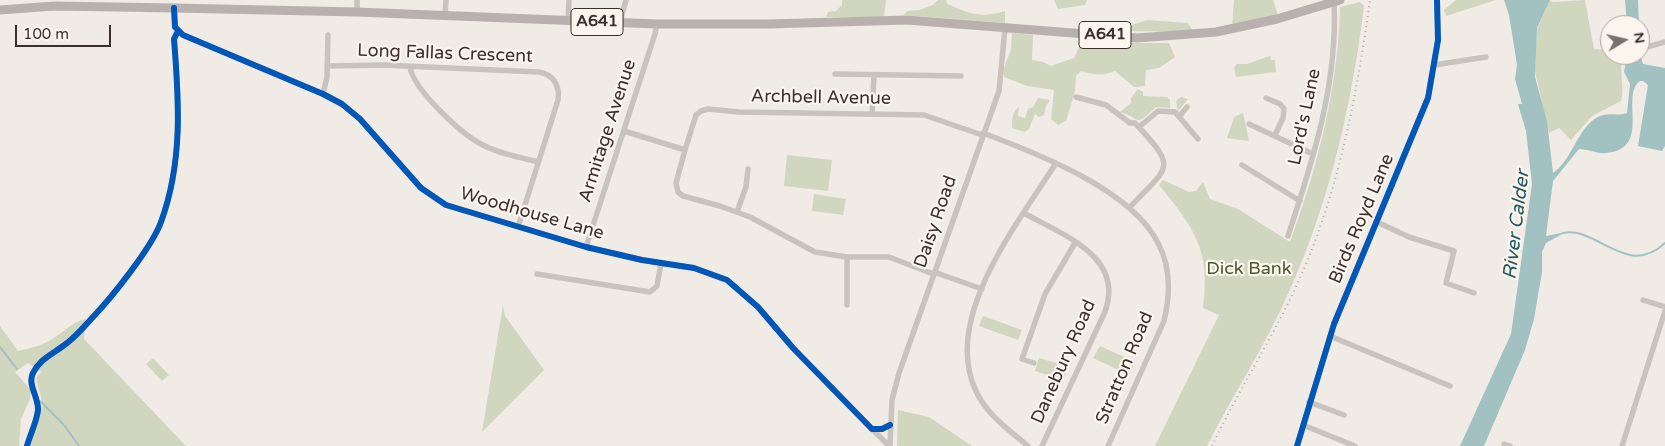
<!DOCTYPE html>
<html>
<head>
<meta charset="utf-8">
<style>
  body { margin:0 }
  #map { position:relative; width:1665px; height:446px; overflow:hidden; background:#f0ebe5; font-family:"Varela Round",sans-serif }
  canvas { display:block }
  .north { position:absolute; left:1600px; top:15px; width:50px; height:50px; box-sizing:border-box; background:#fbf5ee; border:1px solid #aea6a0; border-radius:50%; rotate:81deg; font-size:14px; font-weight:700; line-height:20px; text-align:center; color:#3b302b }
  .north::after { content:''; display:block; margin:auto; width:18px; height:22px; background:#7a716c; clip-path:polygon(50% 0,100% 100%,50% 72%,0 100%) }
  .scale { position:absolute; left:15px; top:25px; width:96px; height:22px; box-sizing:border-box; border:2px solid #3b302b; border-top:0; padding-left:6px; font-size:15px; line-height:18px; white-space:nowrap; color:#3b302b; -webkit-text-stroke:4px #fbf5ee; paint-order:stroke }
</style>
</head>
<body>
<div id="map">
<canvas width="1665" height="446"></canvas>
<div class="north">N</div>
<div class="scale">100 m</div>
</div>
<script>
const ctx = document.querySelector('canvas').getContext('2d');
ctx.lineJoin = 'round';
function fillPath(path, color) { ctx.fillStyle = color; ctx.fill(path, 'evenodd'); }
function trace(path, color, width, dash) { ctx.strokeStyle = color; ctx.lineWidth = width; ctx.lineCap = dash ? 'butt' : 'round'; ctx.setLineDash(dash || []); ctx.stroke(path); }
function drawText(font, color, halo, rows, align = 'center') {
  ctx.font = font + ' "Varela Round",sans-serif'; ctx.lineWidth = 4.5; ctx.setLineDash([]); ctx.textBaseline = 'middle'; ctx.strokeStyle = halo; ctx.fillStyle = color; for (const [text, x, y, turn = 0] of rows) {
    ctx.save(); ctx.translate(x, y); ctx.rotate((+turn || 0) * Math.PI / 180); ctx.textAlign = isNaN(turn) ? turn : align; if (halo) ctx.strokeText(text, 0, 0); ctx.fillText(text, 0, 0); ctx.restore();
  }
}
fillPath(new Path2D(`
  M842,0H886L884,17H826L828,12L836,11L842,5Z
  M938,0H946L947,4C970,13 979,19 1005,11V23L904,15L907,11L919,10L933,5Z
  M1054,0H1087L1085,5L1058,9Z
  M1234,0H1273L1278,15L1232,27Z
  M1456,0H1496L1446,16L1444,10Z
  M1550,0L1552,2L1585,0L1594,49L1610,50V55H1622C1619,70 1625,90 1621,101L1592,116L1571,140L1559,128L1549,133L1535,71L1537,29Z
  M1360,2L1364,6C1351,111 1327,213 1281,309C1259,356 1230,400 1207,446H1155L1219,315L1203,308C1211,250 1194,228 1159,185L1163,180L1189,192L1196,191L1203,182L1210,199L1238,209L1290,242C1318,166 1338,88 1340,7Z
  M1147,20L1188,23L1192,30L1190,32L1128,31L1132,25Z
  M1012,33L1033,35L1032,60L1043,62L1051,66L1074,58L1083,39L1125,43H1169L1175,57L1159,68L1146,70L1145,86L1134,87L1115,71C1103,76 1094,75 1081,71L1076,76L1075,91L1066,121L1058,125L1051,119L1054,90L1027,86L1004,77L1003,70L1011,50Z
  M1270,56L1271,60H1275L1276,72L1236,77L1234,68L1237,64H1247Z
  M1138,89L1143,92V96L1167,97L1170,100V108L1156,107C1132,129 1143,118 1120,112L1131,103V98Z
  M1181,97L1188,99L1178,111L1176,101Z
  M1038,98L1050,100L1046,106L1044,115L1039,117L1035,114L1029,129L1025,132L1012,128C1012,121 1012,111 1019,107L1018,116L1025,118L1028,109L1033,107Z
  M1243,113L1249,141L1227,138L1234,117Z
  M787,155L832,160L828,191L784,186Z
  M814,194L846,199L843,215L812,211Z
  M503,305L505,316L544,370L482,432Z
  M983,316L1022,330L1018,340L979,326Z
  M86,319L84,339L186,446H30L43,405L36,378L41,372L28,363L15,372L31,390L30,399L21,419L19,446H0V326L18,351C31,348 44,345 55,337C65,331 74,321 86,319Z
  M1100,346L1135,362L1129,375L1093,358Z
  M153,358L169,375L162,381L146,364Z
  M1039,358L1069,367L1063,380L1035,371Z
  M898,410L929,417L972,446H897Z`), '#d1d6bf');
fillPath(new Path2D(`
  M1504,0H1550L1537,28L1535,77L1547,121L1553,173C1573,159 1576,131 1596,118C1607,111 1617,117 1627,113L1630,84L1624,72L1627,55H1640L1643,64L1665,68V146L1662,151L1638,146L1648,85L1643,81H1640C1619,96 1653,149 1606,153C1597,154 1588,149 1579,149L1553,181L1546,236L1566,232L1546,243L1542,252V272L1534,319L1525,350L1484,446H1460L1511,334L1532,184L1526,131L1518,104H1522L1515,79L1517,65L1509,15Z
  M1625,0H1638L1639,25H1627Z`), '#a1c2c1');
trace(new Path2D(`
  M1563,233C1597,226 1627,279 1665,243
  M0,347L17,369
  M40,401L64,425L79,446`), '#a1c2c1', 2);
trace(new Path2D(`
  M174,8L175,27L183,35L323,94L342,104L360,119L421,188L446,205L586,247L642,260L694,268L727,280L758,307L793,348L872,429H882L890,425
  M357,12V0
  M445,15L446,0
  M568,20L569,0
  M620,22L626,0
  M1640,49L1665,42
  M1434,65L1486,57
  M327,66L383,65L538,72C553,74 560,85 558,100L518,227
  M410,67C413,89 462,135 483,145C499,154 520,157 538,162
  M835,74L961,76
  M323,94L327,77L328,35
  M1076,97L1106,105L1130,123H1135C1179,170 1169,165 1129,208
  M1266,98L1280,104L1284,109L1283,118L1275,135
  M872,114L874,75
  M1179,117L1187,107
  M1249,124L1313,154
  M1139,127L1158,111L1175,112L1198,139
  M624,131L685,150L676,183L678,192L683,196L720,206L750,217L815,252L847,257H889L933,274
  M983,133C1036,153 1131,189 1158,243C1171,267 1170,296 1164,321L1108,446
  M685,150L696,115L701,111L708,109L739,112L924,115L982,135
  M1242,165L1300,201
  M737,212L746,187L748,169
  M1024,213C1064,236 1127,257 1104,314L1042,446
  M1377,222L1409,237L1454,251L1446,283L1474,293
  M1288,236C1313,160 1338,83 1334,2
  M586,247L655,34L657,24
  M934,272L982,289
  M537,274L650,292L657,286L661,263
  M1643,300L1665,307
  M847,305V257
  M1330,336L1450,386
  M1034,363L1022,359L1045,294L1075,243
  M1309,402L1344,415
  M1303,425L1355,446
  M872,429L889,446
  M1504,444L1510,446
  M27,446C30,435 37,421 38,410C39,398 27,384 33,373C40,359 51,355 63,346C74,339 84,327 93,317C112,297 152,247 161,222C183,162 179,101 174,39L178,31
  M890,446L892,400L899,373L999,91L1005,28
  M1028,446C1008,429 987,415 976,391C941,318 1019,222 1056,163
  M1297,446L1334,324L1428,98L1438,40L1437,0
  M1622,446L1665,311`), '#c9c3be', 5.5);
trace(new Path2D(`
  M0,10L54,6L174,8L357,12L657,24H768L907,20L1137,38L1216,32L1277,19L1340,0`), '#b8b1ad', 9);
trace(new Path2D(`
  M1212,446C1239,389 1274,336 1300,278C1339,190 1357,95 1370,0`), '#b1aca8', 2, [1, 4]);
trace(new Path2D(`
  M174,8L175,27L183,35L323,94L342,104L360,119L421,188L446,205L586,247L642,260L694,268L727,280L758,307L793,348L872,429H882L890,425
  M27,446C30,435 37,421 38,410C39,398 27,384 33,373C40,359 51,355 63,346C74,339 84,327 93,317C112,297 152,247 161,222C183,162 179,101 174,39L178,31
  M1297,446L1334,324L1428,98L1438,40L1437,0`), '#0057b8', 6);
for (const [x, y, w] of [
  [597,22,52],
  [1105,35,52]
]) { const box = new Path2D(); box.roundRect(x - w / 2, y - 13.5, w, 27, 4); ctx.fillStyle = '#fbf5ee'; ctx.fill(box); trace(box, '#3b302b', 1); }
drawText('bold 16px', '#3b302b', null, [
  ["A641",597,22],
  ["A641",1105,35]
]);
drawText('18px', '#3b302b', '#fbf5ee', [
  ["Long Fallas Crescent",445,54,2],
  ["Archbell Avenue",821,98,1],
  ["Lord's Lane",1305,117,-78],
  ["Armitage Avenue",608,131,-72],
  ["Woodhouse Lane",532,214,16],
  ["Birds Royd Lane",1362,219,-67],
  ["Daisy Road",936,222,-71],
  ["Danebury Road",1064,362,-66],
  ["Stratton Road",1125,368,-67]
]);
drawText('18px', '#4a5a2e', '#fbf5ee', [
  ["Dick Bank",1249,269]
]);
drawText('italic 19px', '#1f5a5e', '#fbf5ee', [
  ["River Calder",1517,225,-83]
]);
</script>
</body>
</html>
